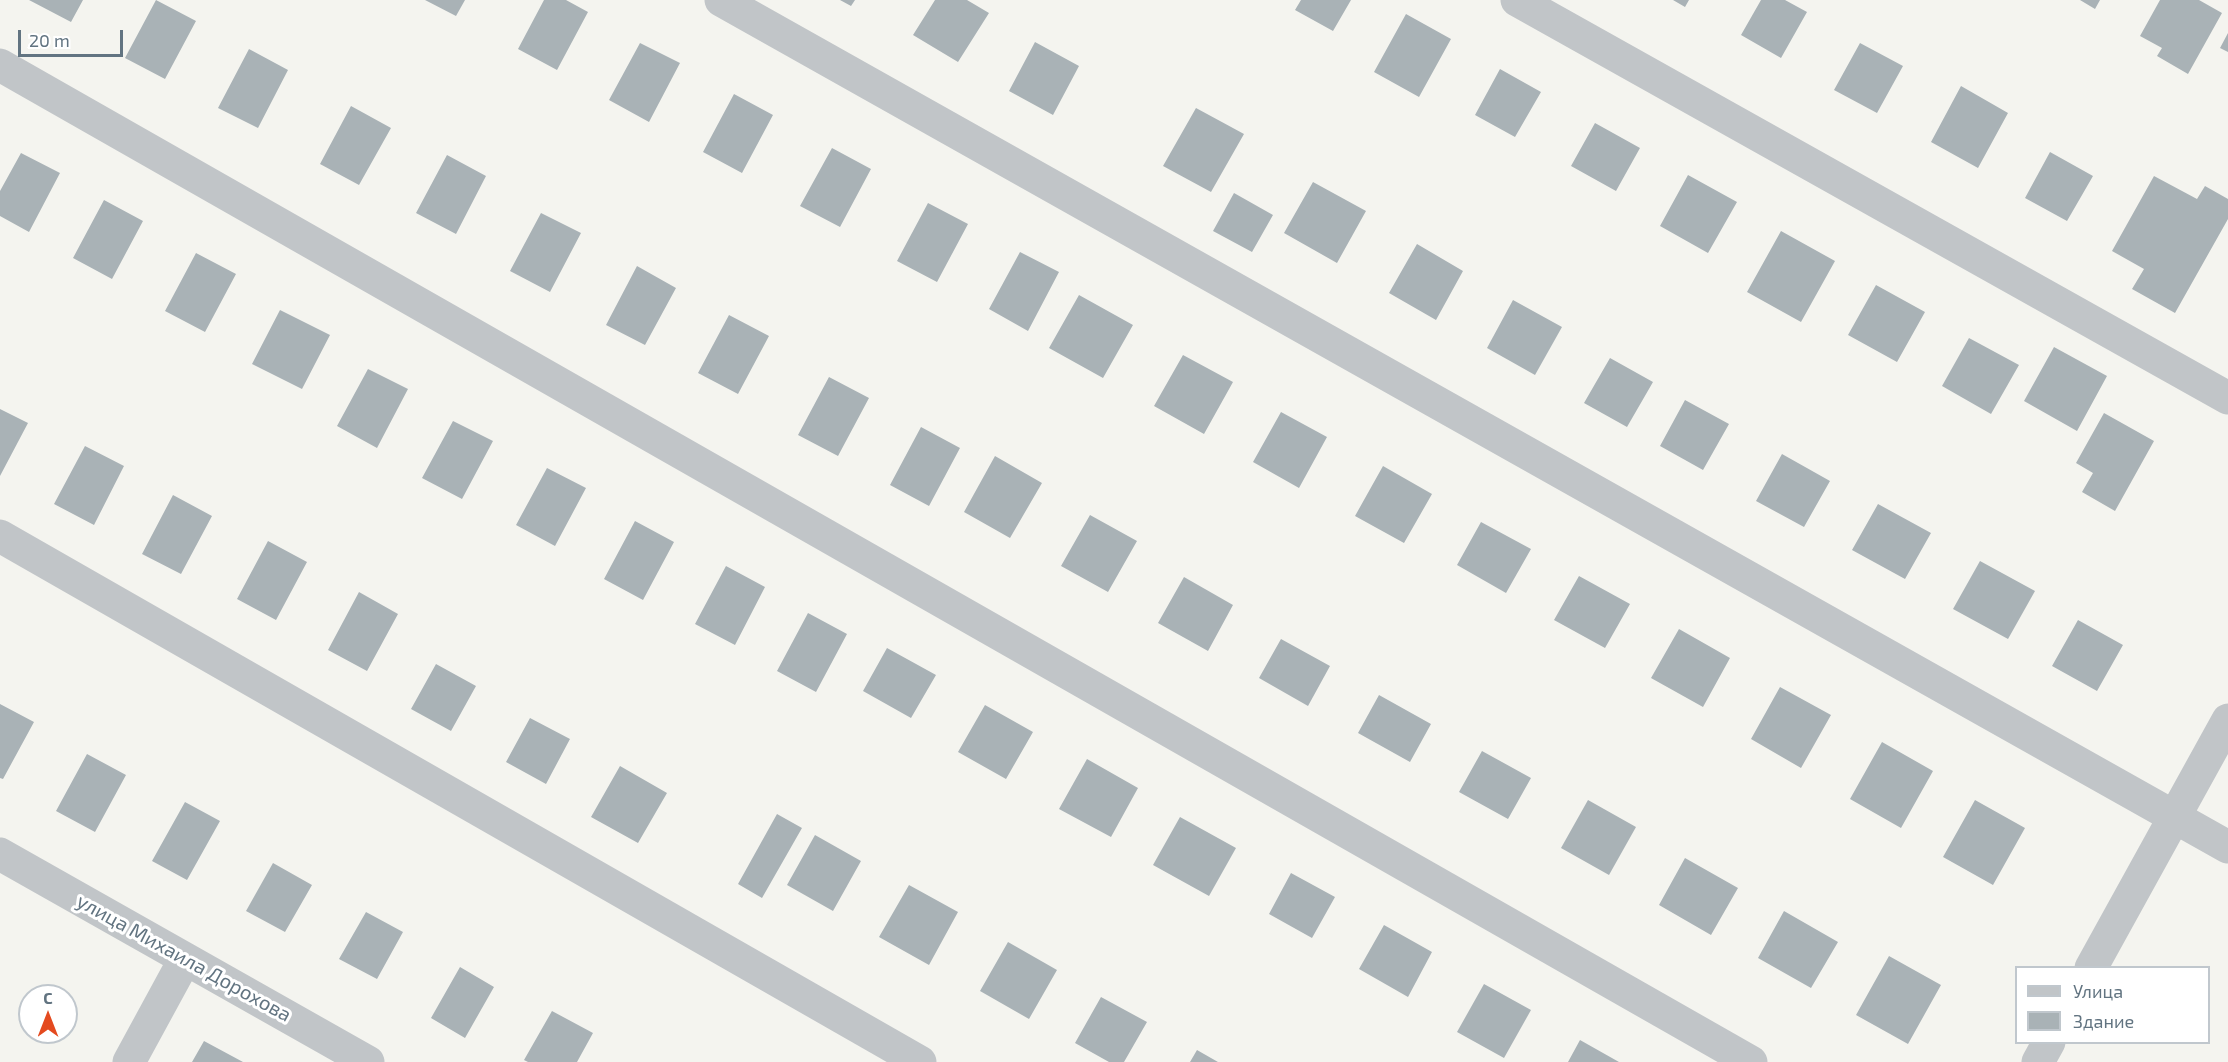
<!DOCTYPE html>
<html>
<head>
<meta charset="utf-8">
<style>
  body { margin:0 }
  #map { position:relative; width:2228px; height:1062px; overflow:hidden; background:#f4f4ef; font-family:"Exo 2",sans-serif }
  canvas { display:block }
  .legend { position:absolute; left:2015px; top:966px; width:195px; height:78px; box-sizing:border-box; background:#fff; border:2px solid #c0c7cd; margin:0; padding:8px 10px; list-style:none; font-size:18px; color:#627481 }
  .legend li { display:flex; align-items:center; gap:12px; height:30px }
  .legend b { width:30px; border:2px solid #c0c7cd }
  .north { position:absolute; left:18px; top:984px; width:60px; height:60px; box-sizing:border-box; background:#fff; border:2px solid #c0c7cd; border-radius:50%; rotate:0deg; font-size:16px; font-weight:700; line-height:24px; text-align:center; color:#627481 }
  .north::after { content:''; display:block; margin:auto; width:21px; height:27px; background:#e44a1f; clip-path:polygon(50% 0,100% 100%,50% 72%,0 100%) }
  .scale { position:absolute; left:18px; top:30px; width:105px; height:27px; box-sizing:border-box; border:3px solid #627481; border-top:0; padding-left:8px; font-size:18px; line-height:21px; white-space:nowrap; color:#627481; -webkit-text-stroke:4px #fff; paint-order:stroke }
</style>
</head>
<body>
<div id="map">
<canvas width="2228" height="1062"></canvas>
<ul class="legend">
<li><b style="height:8px;background:#c1c5c8"></b>Улица</li>
<li><b style="height:16px;background:#a9b2b6"></b>Здание</li>
</ul>
<div class="north">С</div>
<div class="scale">20 m</div>
</div>
<script>
const ctx = document.querySelector('canvas').getContext('2d');
ctx.lineJoin = 'round';
function fillPath(path, color) { ctx.fillStyle = color; ctx.fill(path, 'evenodd'); }
function trace(path, color, width, dash) { ctx.strokeStyle = color; ctx.lineWidth = width; ctx.lineCap = dash ? 'butt' : 'round'; ctx.setLineDash(dash || []); ctx.stroke(path); }
function drawText(font, color, halo, rows, align = 'center') {
  ctx.font = font + ' "Exo 2",sans-serif'; ctx.lineWidth = 6; ctx.setLineDash([]); ctx.textBaseline = 'middle'; ctx.strokeStyle = halo; ctx.fillStyle = color; for (const [text, x, y, turn = 0] of rows) {
    ctx.save(); ctx.translate(x, y); ctx.rotate((+turn || 0) * Math.PI / 180); ctx.textAlign = isNaN(turn) ? turn : align; if (halo) ctx.strokeText(text, 0, 0); ctx.fillText(text, 0, 0); ctx.restore();
  }
}
fillPath(new Path2D(`
  M29,0H83L71,22Z
  M156,0L196,21L165,79L125,58Z
  M425,0H465L456,16Z
  M544,0H566L588,12L557,70L518,49Z
  M840,0H855L851,6Z
  M935,0H967L989,13L958,62L913,35Z
  M1301,0H1351L1333,31L1295,10Z
  M1673,0H1689L1685,7Z
  M1761,0H1785L1807,12L1781,58L1741,35Z
  M2080,0H2100L2095,9Z
  M2160,0H2199L2222,13L2188,74L2157,56L2162,48L2140,36Z
  M1406,14L1451,39L1419,97L1374,72Z
  M2228,33V52L2220,48Z
  M1035,42L1079,66L1053,115L1009,91Z
  M640,43L680,63L649,122L609,100Z
  M1860,43L1903,66L1877,113L1834,90Z
  M249,49L288,70L258,128L218,108Z
  M1500,69L1541,92L1515,137L1475,115Z
  M1961,86L2008,113L1978,168L1931,142Z
  M734,94L773,115L742,173L703,152Z
  M351,106L391,128L359,185L320,164Z
  M1196,108L1244,134L1211,192L1163,166Z
  M1595,123L1640,148L1616,191L1571,166Z
  M832,148L871,169L840,227L800,206Z
  M2050,152L2093,176L2067,221L2025,198Z
  M21,153L60,173L29,232L0,216V191Z
  M447,155L486,176L456,234L416,213Z
  M1688,175L1737,202L1708,253L1660,226Z
  M2154,176L2197,199L2205,186L2228,199V219L2175,313L2132,289L2144,269L2112,251Z
  M1313,182L1366,211L1337,263L1284,233Z
  M1234,193L1273,215L1252,252L1213,231Z
  M104,200L143,221L112,279L73,258Z
  M928,203L968,224L937,282L897,261Z
  M541,213L581,233L550,292L510,271Z
  M1781,231L1835,261L1801,322L1747,292Z
  M1417,244L1463,271L1436,320L1389,293Z
  M1020,252L1059,272L1028,331L989,309Z
  M196,253L236,274L205,332L165,311Z
  M637,266L676,288L645,345L606,325Z
  M1876,285L1925,312L1897,362L1848,335Z
  M1079,295L1133,325L1103,378L1049,348Z
  M1513,300L1562,327L1535,375L1487,348Z
  M280,310L330,335L302,389L252,364Z
  M729,315L769,336L738,394L698,373Z
  M1969,338L2019,365L1991,414L1942,386Z
  M2054,347L2107,376L2077,431L2024,401Z
  M1183,355L1233,382L1204,434L1154,406Z
  M1610,358L1653,382L1627,427L1584,403Z
  M368,369L408,389L377,448L337,426Z
  M829,377L869,398L838,456L798,435Z
  M1685,400L1729,424L1703,470L1660,446Z
  M0,409L28,423L0,476Z
  M1281,412L1327,437L1299,488L1253,462Z
  M2104,413L2154,441L2115,511L2082,492L2093,473L2076,463Z
  M453,421L493,441L462,499L422,478Z
  M921,427L960,448L929,506L890,485Z
  M85,446L124,466L94,525L54,504Z
  M1782,454L1830,481L1804,527L1756,501Z
  M995,456L1042,483L1010,538L964,512Z
  M1383,466L1432,494L1404,543L1355,516Z
  M547,468L586,488L555,546L516,525Z
  M173,495L212,516L181,574L142,554Z
  M1878,504L1931,533L1905,579L1852,550Z
  M1090,515L1137,541L1108,592L1061,566Z
  M635,521L674,542L643,600L604,579Z
  M1481,522L1531,549L1506,593L1457,565Z
  M268,541L307,562L276,620L237,599Z
  M1980,561L2035,591L2008,639L1953,609Z
  M726,566L765,587L735,645L695,624Z
  M1579,576L1630,604L1605,648L1554,620Z
  M1184,577L1233,605L1208,651L1158,623Z
  M359,592L398,614L367,671L328,650Z
  M808,613L847,634L816,692L777,671Z
  M2078,620L2123,645L2097,691L2052,666Z
  M1679,629L1730,658L1703,707L1651,678Z
  M1281,639L1330,666L1308,706L1259,678Z
  M887,648L936,675L911,718L863,691Z
  M436,664L476,686L451,731L411,709Z
  M1780,687L1831,715L1801,768L1751,739Z
  M1379,695L1431,724L1410,762L1358,733Z
  M0,704L34,722L3,779L0,778Z
  M985,705L1033,732L1006,779L958,752Z
  M530,718L570,739L546,784L506,762Z
  M1882,742L1933,771L1901,828L1850,799Z
  M1482,751L1531,778L1508,819L1459,792Z
  M87,754L126,775L95,832L56,811Z
  M1087,759L1138,788L1111,837L1059,809Z
  M620,766L667,793L638,843L591,817Z
  M1588,800L1636,827L1609,875L1561,848Z
  M1975,800L2025,828L1993,885L1943,857Z
  M185,802L220,821L187,880L152,861Z
  M777,814L802,828L762,898L738,884Z
  M1180,817L1236,848L1209,896L1153,865Z
  M815,835L861,861L833,911L787,885Z
  M1685,858L1738,888L1711,935L1659,905Z
  M273,863L312,885L285,932L246,911Z
  M1291,873L1335,897L1312,938L1269,914Z
  M909,885L958,912L929,965L879,937Z
  M1784,911L1838,942L1811,988L1758,958Z
  M366,912L403,932L377,979L339,959Z
  M1384,925L1432,952L1408,997L1359,969Z
  M1008,942L1057,970L1029,1019L980,991Z
  M1889,956L1941,985L1908,1044L1856,1015Z
  M460,967L494,987L465,1038L431,1018Z
  M1484,984L1531,1010L1504,1058L1457,1032Z
  M1101,997L1147,1022L1124,1062H1109L1075,1043Z
  M552,1011L593,1033L577,1062H528L524,1060Z
  M1580,1040L1619,1062H1568Z
  M204,1041L243,1062H192Z
  M1197,1050L1218,1062H1190Z`), '#a9b2b6');
trace(new Path2D(`
  M721,0L2228,847
  M1517,0L2228,398
  M0,65L1751,1062
  M0,536L920,1062
  M0,854L368,1062
  M2091,968L2228,720
  M129,1062L185,959
  M2038,1062L2049,1042`), '#c1c5c8', 33);
drawText('20px', '#627481', '#fff', [
  ["улица Михаила Дорохова",184,958,29]
]);
</script>
</body>
</html>
